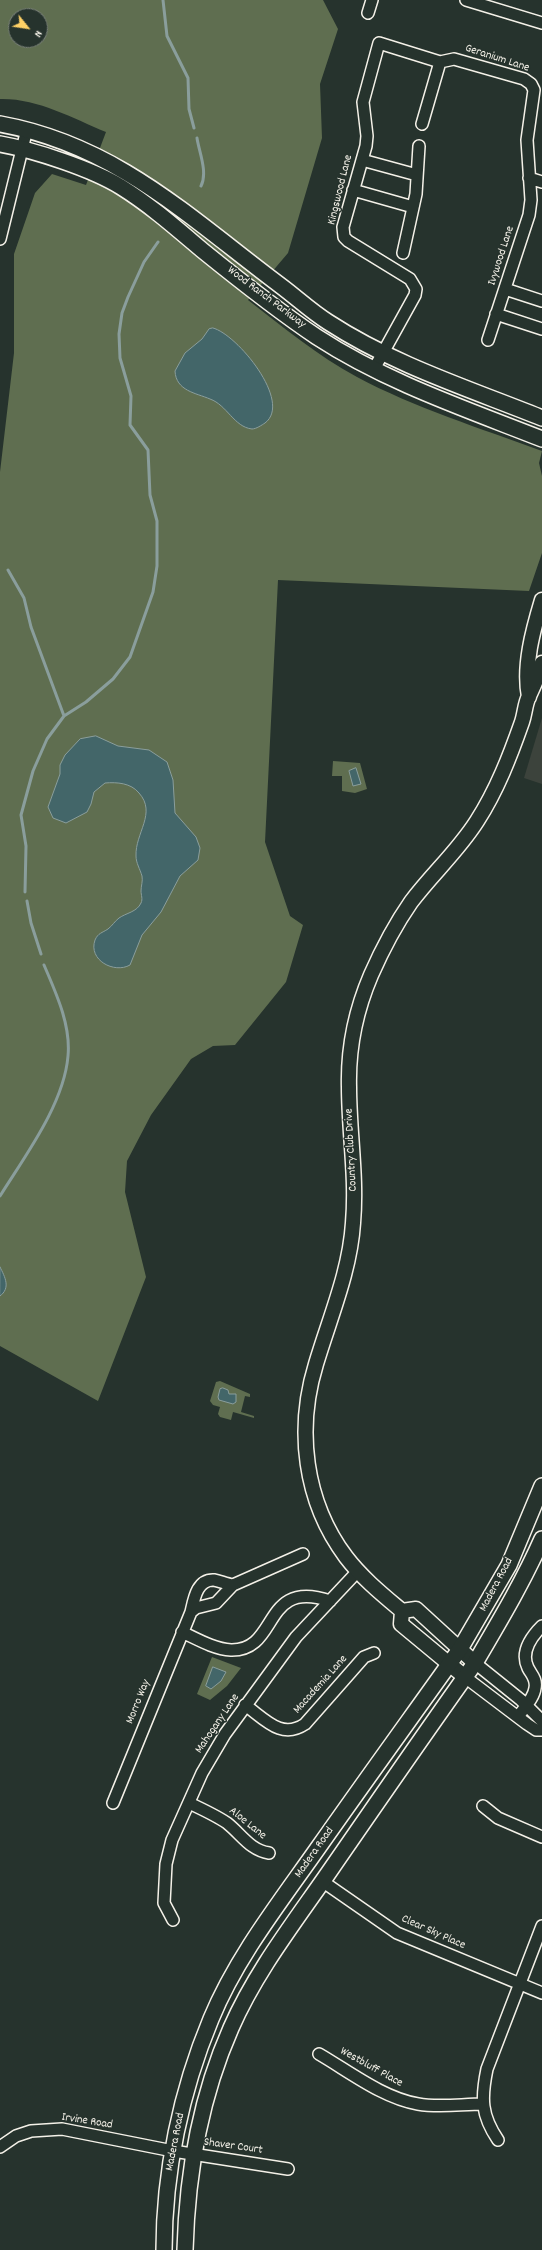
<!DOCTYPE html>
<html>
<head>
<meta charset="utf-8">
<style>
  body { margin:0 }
  #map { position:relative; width:542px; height:2250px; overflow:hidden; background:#26332d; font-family:Dekko,sans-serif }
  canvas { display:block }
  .north { position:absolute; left:8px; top:8px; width:40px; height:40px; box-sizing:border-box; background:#26332d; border:1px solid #787f78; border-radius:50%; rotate:120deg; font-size:11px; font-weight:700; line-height:16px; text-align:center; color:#f4f1e8 }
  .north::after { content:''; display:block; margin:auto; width:14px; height:18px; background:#ffd166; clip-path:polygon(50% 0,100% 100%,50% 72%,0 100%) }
</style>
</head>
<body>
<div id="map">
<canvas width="542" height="2250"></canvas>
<div class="north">N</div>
</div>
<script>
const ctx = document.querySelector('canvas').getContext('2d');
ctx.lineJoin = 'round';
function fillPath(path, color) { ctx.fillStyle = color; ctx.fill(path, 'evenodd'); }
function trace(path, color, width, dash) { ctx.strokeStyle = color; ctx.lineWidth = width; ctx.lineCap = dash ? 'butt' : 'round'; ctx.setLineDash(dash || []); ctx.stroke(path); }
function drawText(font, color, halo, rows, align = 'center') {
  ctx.font = font + ' Dekko,sans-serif'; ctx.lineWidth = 3; ctx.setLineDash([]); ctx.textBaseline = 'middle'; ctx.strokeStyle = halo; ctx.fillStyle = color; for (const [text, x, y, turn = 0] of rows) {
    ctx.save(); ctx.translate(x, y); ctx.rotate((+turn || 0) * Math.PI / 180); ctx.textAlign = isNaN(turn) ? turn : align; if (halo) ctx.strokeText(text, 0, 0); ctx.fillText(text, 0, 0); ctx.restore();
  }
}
fillPath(new Path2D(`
  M542,718V784L524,778Z`), '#3c433c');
fillPath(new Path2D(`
  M0,0H323L338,29L320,84L322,138L288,253L248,300C283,327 318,356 357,377C415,408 480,428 542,451L539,463L542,476V553L529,591L278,580L265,842L290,916L303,925L286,982L235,1045L213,1046L191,1059L151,1115L127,1161L125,1192L146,1277L98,1401L0,1346V472L14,353V254L35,193L52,174L86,185L106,132C72,118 37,98 0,99ZM16,16H40V40H16Z
  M333,761L360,763L367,789L355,793L342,791V776H332Z
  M220,1381L250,1394V1397L245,1396L241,1412L254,1416V1418L233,1412L231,1420L220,1417L218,1414L220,1407L213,1405L210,1401L216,1382Z
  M212,1657L241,1668L227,1686L210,1700L197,1694Z`), '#5f6e50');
const water = new Path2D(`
  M213,328C237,334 293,402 265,423C262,425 256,429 252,429C234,427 227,405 210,399C196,393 176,391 175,371L185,353L202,339L209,329Z
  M96,736L118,746L149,750L167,762L173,780L175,813L196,837L200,848L198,860L180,876L161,912L142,935L130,965C114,974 88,960 95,940C98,933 102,933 108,929C112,926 115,921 119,918C126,913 137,912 141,903C143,899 141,895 141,891C141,886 143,881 142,876C140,869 136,863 136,856C135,833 157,813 139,793C131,783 117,782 105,783L94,792L91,804L87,812L66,823L53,818L48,807L60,774V765L65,755L80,739Z
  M356,768L361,784L353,786L349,771Z
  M0,1267C5,1277 11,1288 0,1296Z
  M223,1388L228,1390L229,1394H236V1402L233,1404L219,1400L218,1397L220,1389Z
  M213,1667L226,1672L221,1681L211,1689L206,1686Z`);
fillPath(water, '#436669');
trace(water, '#8a9e9c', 1);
trace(new Path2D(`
  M163,0L167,36L188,78L189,109L194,128
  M197,138C199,152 208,172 201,186
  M8,570L24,598L31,627L64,716
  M25,892L26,846L21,815L33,771L47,739L64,716L86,702L113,679L130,657L153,592L157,566V521L150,495L148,450L130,425L131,396L120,358L119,334L122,313L128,297L144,262L158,242
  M27,901L31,923L41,954
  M0,1196C25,1156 64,1104 68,1056C71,1025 56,993 44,965`), '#8a9e9c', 3);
const minor = new Path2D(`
  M466,0L542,23
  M368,13L372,0
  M422,124L440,62L454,59L524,79L531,84L534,90
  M362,160L417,175
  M529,178L542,182
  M353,190L413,207
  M0,239L27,129
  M403,253L416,194L419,146
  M505,289L542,301
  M496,314L542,329
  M488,340L529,215L531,200L527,140L534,90
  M374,369L415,295L416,289L410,279L348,241L344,237L343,227L366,146L367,136L363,102L379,43L440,62
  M191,1612L196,1608L216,1603L233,1585L303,1554
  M182,1632C197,1639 214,1649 231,1650C280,1651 261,1578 330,1601
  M475,1663L521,1700L542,1721
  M465,1677L527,1724L536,1730H542
  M245,1705C265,1719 281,1740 305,1724L364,1657L374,1653
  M518,1717C524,1708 534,1698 535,1688C537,1679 531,1674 528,1668C520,1652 531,1637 542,1626
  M113,1803L191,1612C194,1599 197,1579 214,1580C220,1581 226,1584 233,1585
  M189,1803C202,1809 215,1815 227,1823C242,1835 250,1850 269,1853
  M483,1806L498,1818L542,1837
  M322,1881L397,1933L542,1993
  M173,1920L164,1903L166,1864L172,1840L202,1773L225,1734L296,1637L358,1571
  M319,2054C350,2072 383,2098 418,2104C439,2108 462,2104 483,2104
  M498,2140C481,2115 481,2098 487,2069L542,1926
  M0,2147L16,2136L31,2131L62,2129L173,2151L288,2169`);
const tertiary = new Path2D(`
  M529,697C523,666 533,630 542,600
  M402,1611C383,1595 362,1578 346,1557C304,1501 296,1429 316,1364C330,1317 350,1271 353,1223C357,1177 349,1132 349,1087C348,1049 356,1010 371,975C382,950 395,925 411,902C432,874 458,851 477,821C497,790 510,756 522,722C525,713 525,704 529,696C534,685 539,675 542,663
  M402,1611L401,1624L465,1677
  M402,1611L416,1609L475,1663`);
const secondary = new Path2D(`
  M0,124C116,145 190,218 281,286C297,298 312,312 328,322C394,365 470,389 542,418
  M0,144C34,150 92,169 121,187C150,205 176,228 202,250C239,280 278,311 317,337C386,382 466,409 542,439
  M164,2250C164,2172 181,2091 211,2019C236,1958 280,1902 318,1848C365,1781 413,1715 460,1649L509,1565L542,1486
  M185,2250C187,2175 200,2098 231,2028C255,1973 293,1924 327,1875C376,1804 425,1733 475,1663C499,1622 523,1582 542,1539`);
trace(minor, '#f4f1e8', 14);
trace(tertiary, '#f4f1e8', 17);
trace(secondary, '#f4f1e8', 18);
trace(minor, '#26332d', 11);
trace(tertiary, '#26332d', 14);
trace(secondary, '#26332d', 15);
drawText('12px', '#f4f1e8', '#26332d', [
  ["Geranium Lane",497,59,18],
  ["Kingswood Lane",341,190,-76],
  ["Ivywood Lane",502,256,-72],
  ["Wood Ranch Parkway",266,298,37],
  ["Country Club Drive",352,1150,-93],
  ["Madera Road",497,1585,-62],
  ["Macademia Lane",321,1685,-48],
  ["Morro Way",139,1702,-68],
  ["Mahogany Lane",218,1724,-56],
  ["Aloe Lane",247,1824,39],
  ["Madera Road",315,1853,-55],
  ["Clear Sky Place",433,1933,24],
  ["Westbluff Place",371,2068,29],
  ["Irvine Road",87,2122,9],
  ["Madera Road",176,2142,-79],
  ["Shaver Court",233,2147,8]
]);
</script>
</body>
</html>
